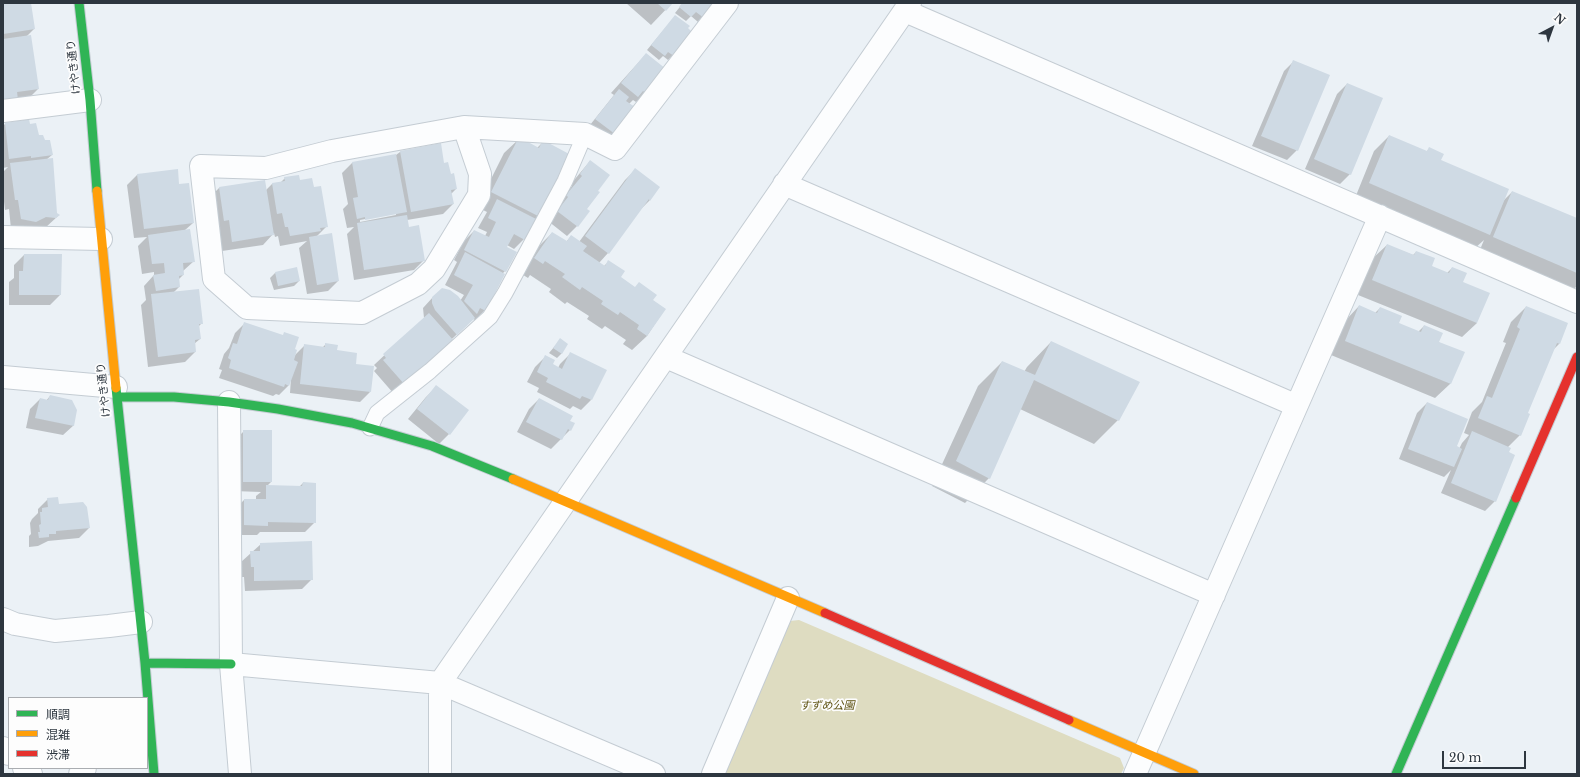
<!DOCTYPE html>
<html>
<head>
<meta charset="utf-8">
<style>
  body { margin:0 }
  #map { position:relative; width:1580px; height:777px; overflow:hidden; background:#ebf1f6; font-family:"Libre Baskerville","Noto Sans JP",serif }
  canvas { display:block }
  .frame { position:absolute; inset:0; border:4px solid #2d363f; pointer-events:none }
  .legend { position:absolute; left:8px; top:697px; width:140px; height:72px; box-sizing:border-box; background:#fdfdfd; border:1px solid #aaadb1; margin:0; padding:5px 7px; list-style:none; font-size:12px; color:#2d363f }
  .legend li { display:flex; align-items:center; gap:8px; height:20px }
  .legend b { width:20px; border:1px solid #aaadb1 }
  .north { position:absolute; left:1532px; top:8px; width:40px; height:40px; -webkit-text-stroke:3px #fdfdfd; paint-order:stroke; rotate:41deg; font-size:11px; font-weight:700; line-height:16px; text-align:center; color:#2d363f }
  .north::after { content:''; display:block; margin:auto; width:14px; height:18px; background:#2d363f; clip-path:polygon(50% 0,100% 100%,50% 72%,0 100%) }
  .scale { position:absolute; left:1442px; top:751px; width:84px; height:18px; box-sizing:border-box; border:2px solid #2d363f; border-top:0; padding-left:5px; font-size:12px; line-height:14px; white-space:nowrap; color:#2d363f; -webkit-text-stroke:3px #fdfdfd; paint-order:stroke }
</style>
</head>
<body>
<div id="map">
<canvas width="1580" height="777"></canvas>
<div class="frame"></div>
<ul class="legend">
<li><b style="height:5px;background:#30b455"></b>順調</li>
<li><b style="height:5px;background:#ff9f0a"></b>混雑</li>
<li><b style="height:5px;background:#e5322d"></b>渋滞</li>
</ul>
<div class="north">N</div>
<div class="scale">20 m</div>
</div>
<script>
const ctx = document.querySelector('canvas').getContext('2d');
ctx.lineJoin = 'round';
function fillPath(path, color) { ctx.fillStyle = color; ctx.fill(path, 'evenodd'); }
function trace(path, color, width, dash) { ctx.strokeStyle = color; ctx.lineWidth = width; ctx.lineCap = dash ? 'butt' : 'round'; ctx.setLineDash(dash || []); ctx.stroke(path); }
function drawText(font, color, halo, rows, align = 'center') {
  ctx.font = font + ' "Libre Baskerville","Noto Sans JP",serif'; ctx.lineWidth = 3.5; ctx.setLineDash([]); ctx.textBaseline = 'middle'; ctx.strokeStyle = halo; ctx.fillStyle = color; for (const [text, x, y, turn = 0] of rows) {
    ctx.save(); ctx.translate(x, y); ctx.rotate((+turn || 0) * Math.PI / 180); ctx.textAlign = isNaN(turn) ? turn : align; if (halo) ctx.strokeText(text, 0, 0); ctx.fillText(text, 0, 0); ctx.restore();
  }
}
fillPath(new Path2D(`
  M799,620L1120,758L1124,768L1121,774H723L790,621Z`), '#dedcc1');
fillPath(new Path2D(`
  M3,3H30L34,29L26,37L38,89L28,99L3,111Z
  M626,3H672L651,25Z
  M683,3H714L698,22L691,16L686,21L675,13Z
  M671,21L673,55L668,60L663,56L659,60L647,50Z
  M646,54V92L636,102L633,100L629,104L614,133L604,143L586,130L614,95L611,93Z
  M1294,61L1297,150L1287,160L1252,146L1284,71Z
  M1347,84L1350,174L1340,184L1305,169L1337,94Z
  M5,124L29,125L52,155L46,160L56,213L58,216L45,228L35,227L22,232L11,229L9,209L5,210L3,193V172L8,167L3,168V126Z
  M1389,136L1426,152L1429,149L1440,161L1503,201L1512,192L1577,219V286L1572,291L1479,252L1484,240L1474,249L1355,198L1374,151Z
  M519,139L537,148L543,142L539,216L532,223L524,239L514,249L507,245L505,271L502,274L485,310L475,320L473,319L394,394L374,371L377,368L374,365L424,318L423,308L433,297L460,301L464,295L445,285L457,262L454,260L464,241L474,231L485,236L487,232L478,228L487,212L477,207L504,153Z
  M400,152L443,164L456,189L451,194L453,204L443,214L407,220L408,228L424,260L414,270L354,280L347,234L354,227L347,228L343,209L348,204L342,173L352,163L396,155ZM396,213V215L360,222V220Z
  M590,161L597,191L577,226L567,236L548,221L557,206L572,186L570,185Z
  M635,170L650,200L640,210L608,253L599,263L604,266L609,261L619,277L665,309L647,336L632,350L623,344L626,340L605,326L602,329L587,319L589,316L567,302L565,304L549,292L551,289L530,275L528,278L520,273L538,247L552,233L566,242L571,236L579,242L625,180Z
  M137,175L178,185L193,223L184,231L194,261L183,271V275L178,280L179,287L173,293L202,323L198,327L200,339L194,344L195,352L185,362L148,367L141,305L146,300L144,286L154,275V272L142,274L138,246L147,237L134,238L127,185Z
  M285,178L299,181L327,226L316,237L338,281L328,291L307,294L299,248L307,241L280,246L278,236L275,237L274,233L263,245L222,251L219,230L209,198L219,188L266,190L272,184L280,183Z
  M1387,245L1413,255L1416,252L1431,267L1447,273L1452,268L1462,282L1477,323L1462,337L1358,295L1372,259Z
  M24,255L60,295L50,305H9V282L14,278V265Z
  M275,273L299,281L294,286L274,290L270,278Z
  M1359,306L1375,313L1380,308L1398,324L1418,332L1424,326L1438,342L1463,353L1450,384L1435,398L1331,355L1345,321Z
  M1526,307L1567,324L1559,344L1553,350L1527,413L1520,435L1508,447L1495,501L1485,511L1441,493L1451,470L1444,477L1399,459L1417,413L1427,403L1455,447L1459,449L1462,443L1469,435L1464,433L1472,412L1482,402L1506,343L1503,342L1511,322Z
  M245,323L293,350L294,356L305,345L322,348L326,344L354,365L370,392L360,402L290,393L291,378L289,385L279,395L276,394L273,396L219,378L222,370L219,369L224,354L229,348L235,333Z
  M560,340L562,353L557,358L549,353Z
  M1051,342L1118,420L1094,444L1020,409L989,478L965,503L932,486L978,386L1002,362L1024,372L1027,367Z
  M570,354L591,400L581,410L573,406L570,409L537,392L539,388L527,382L535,367L545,357L552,364L558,368L560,364Z
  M436,387L449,434L439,444L408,419L426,397Z
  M50,396L74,425L63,435L26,428L30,409L40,399L46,401Z
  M539,399L569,422L570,430L551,449L517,432L529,409Z
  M244,431L271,482L267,486H300L303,483L315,522L305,532H260L257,535H234V510L244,500H256V496L261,492L233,491L234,441Z
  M48,499L89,528L79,538L48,541L38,546L29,547V536L31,534L30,523L32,519L38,513V509Z
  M261,544L312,579L302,589L245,591L244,577H241V562Z`), '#0003');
fillPath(new Path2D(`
  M3,3H31L35,29L3,34Z
  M657,3H673L666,11Z
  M682,3H715L704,18L696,12L691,17L679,7Z
  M675,15L690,26L688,28L692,32L674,56L668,52L665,56L651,45Z
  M31,35L39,89L17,92L18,100L3,103V39Z
  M646,53L666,69L646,93L643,91L638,97L621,83Z
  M1293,60L1330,75L1298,151L1261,136Z
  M1347,83L1383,98L1351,175L1314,159Z
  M619,89L629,97L626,101L635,107L615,134L595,119Z
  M29,119L30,124L36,123L39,135H43L45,140H50L53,155L31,158V156L9,159L5,123Z
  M1389,135L1427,151L1429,147L1444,154L1441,160L1509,189L1490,235L1369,183Z
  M519,137L539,148L543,140L571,155L540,217L491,192Z
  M441,143L444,163L448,162L451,174L454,173L457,189L451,190L454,204L411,212L400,151Z
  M396,154L407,212L365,220V217L357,219L353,198L358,197L352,162Z
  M53,158L57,213L60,215L56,218L46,217L36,222L21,219L18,200H15L10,163Z
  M590,160L610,175L598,191L600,192L587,209L590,211L578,227L557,211L568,197L566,195L582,176L580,174Z
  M635,168L660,187L650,201L649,199L609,254L585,236Z
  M178,169L179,184L189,183L194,223L144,229L137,174Z
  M299,175L300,180L312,178L314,187L321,186L328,227L320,228L321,231L290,236L288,227H285L282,213L277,214L272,183L285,181L284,177Z
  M265,180L274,235L232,242L229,220L224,221L219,187Z
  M1512,191L1577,218V273L1493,237Z
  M497,199L536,219L525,240L514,234L507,247L517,252L506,272L464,250L474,230L489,237L496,222L488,218Z
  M407,215L409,227L419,225L425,261L364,270L357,223Z
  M190,229L195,262L183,263L184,275L179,276L180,287L156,291L153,275L165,273L164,263L152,264L148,235Z
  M552,232L567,241L571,235L587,246L583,251L605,266L608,260L625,271L621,277L635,287L639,282L657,295L653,300L666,309L647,336L637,329L639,325L620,312L618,315L601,304L603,301L582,287L580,290L562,277L565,274L545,261L543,264L534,258Z
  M332,233L339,281L317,285L309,237Z
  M1387,244L1414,255L1416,251L1435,258L1432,266L1449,273L1452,267L1467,273L1463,282L1490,293L1477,323L1372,280Z
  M465,252L505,274L486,311L480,308L477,314L464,301L473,285L454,275Z
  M24,254H62L61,295H19V271H23Z
  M297,267L300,281L278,286L275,272Z
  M442,288L450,290L458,296L475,318L457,335L435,310L432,303V297Z
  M199,289L203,324H199L201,339L195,340L196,352L158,357L151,294Z
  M1359,305L1377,313L1380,307L1402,316L1399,323L1421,332L1424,325L1443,333L1439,342L1465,352L1451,384L1345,341Z
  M1526,306L1568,323L1560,344L1557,343L1528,413L1530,414L1521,436L1478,418L1487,396L1492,398L1520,329L1517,327Z
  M429,313L454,341L405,385L383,360L386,358L383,354Z
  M244,322L283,335L284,332L299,337L295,349L297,350L294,360L298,362L289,386L285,384L284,387L229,368L231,360L228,358L233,343L237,344Z
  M560,338L568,344L562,354L553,348Z
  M1051,341L1140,382L1119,421L1034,380L990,479L956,461L1002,361L1035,375Z
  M325,343L338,345L337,350L357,353L356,364L374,366L371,392L300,384L304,344L325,347Z
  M570,352L607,370L592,400L582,396L580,399L546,382L548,378L537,372L545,355L555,360L553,364L562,369Z
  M436,385L469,410L450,435L417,409Z
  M50,395L72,400L77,410L74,426L35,418L40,398L48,400Z
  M539,398L573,416L570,421L575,423L571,431L568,429L562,440L526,422Z
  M1427,402L1468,419L1457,446L1462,449L1454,467L1408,449Z
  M243,430H272V482H243Z
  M1472,431L1511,448L1509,452L1515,455L1496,502L1451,483Z
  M303,482L316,483V523L268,522V526L244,525V499H266V485L302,486Z
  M58,497L59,504L83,502L87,507L90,528L56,531V534H49V537L39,538L38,532H40L39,525L41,524L40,512H42V508L48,507L47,498Z
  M312,541L313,580L254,581V567H251L250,551H260V543Z`), '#cfdae4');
const lane = new Path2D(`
  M370,428L377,413L430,371L490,317L505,293L565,181L585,134`);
const street = new Path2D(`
  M905,11L1577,302
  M3,111L90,100
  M464,127L480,174L479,195L434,269L418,284L362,313L247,308L214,279L201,166L266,168L332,151L464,127L585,134L615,149L727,3
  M784,184L1295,405
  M3,237L101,239
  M666,357L1214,595
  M3,377L116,387
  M229,402L231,664L240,774
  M3,619L15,624L55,631L109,626L141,622
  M231,664L440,683L654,774
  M3,748L9,754
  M24,768L31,774
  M80,774L85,768
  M440,774V683L910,3
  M713,774L788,598
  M1135,774C1217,588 1297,401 1380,216`);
const fast = new Path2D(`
  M79,3L90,100L97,191
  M116,388L145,663L154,774
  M117,397H174L229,402L278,409L352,423L432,446L513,479
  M145,663L231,664
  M1396,774L1516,498`);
const slow = new Path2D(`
  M97,191L116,388
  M513,479L825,613
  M1069,720L1194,774`);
const jam = new Path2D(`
  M1516,498L1577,357
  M825,613L1069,720`);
trace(lane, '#c4ccd3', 17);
trace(street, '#c4ccd3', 24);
trace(fast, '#c4ccd3', 11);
trace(slow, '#c4ccd3', 11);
trace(jam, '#c4ccd3', 11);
trace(lane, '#fcfdfe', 15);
trace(street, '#fcfdfe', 22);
trace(fast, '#30b455', 9);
trace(slow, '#ff9f0a', 9);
trace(jam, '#e5322d', 9);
drawText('11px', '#2d363f', '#fdfdfd', [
  ["けやき通り",74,67,-96],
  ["けやき通り",104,390,-96]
]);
drawText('italic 11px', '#5e5211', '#fdfdfd', [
  ["すずめ公園",827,706]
]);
</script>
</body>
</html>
